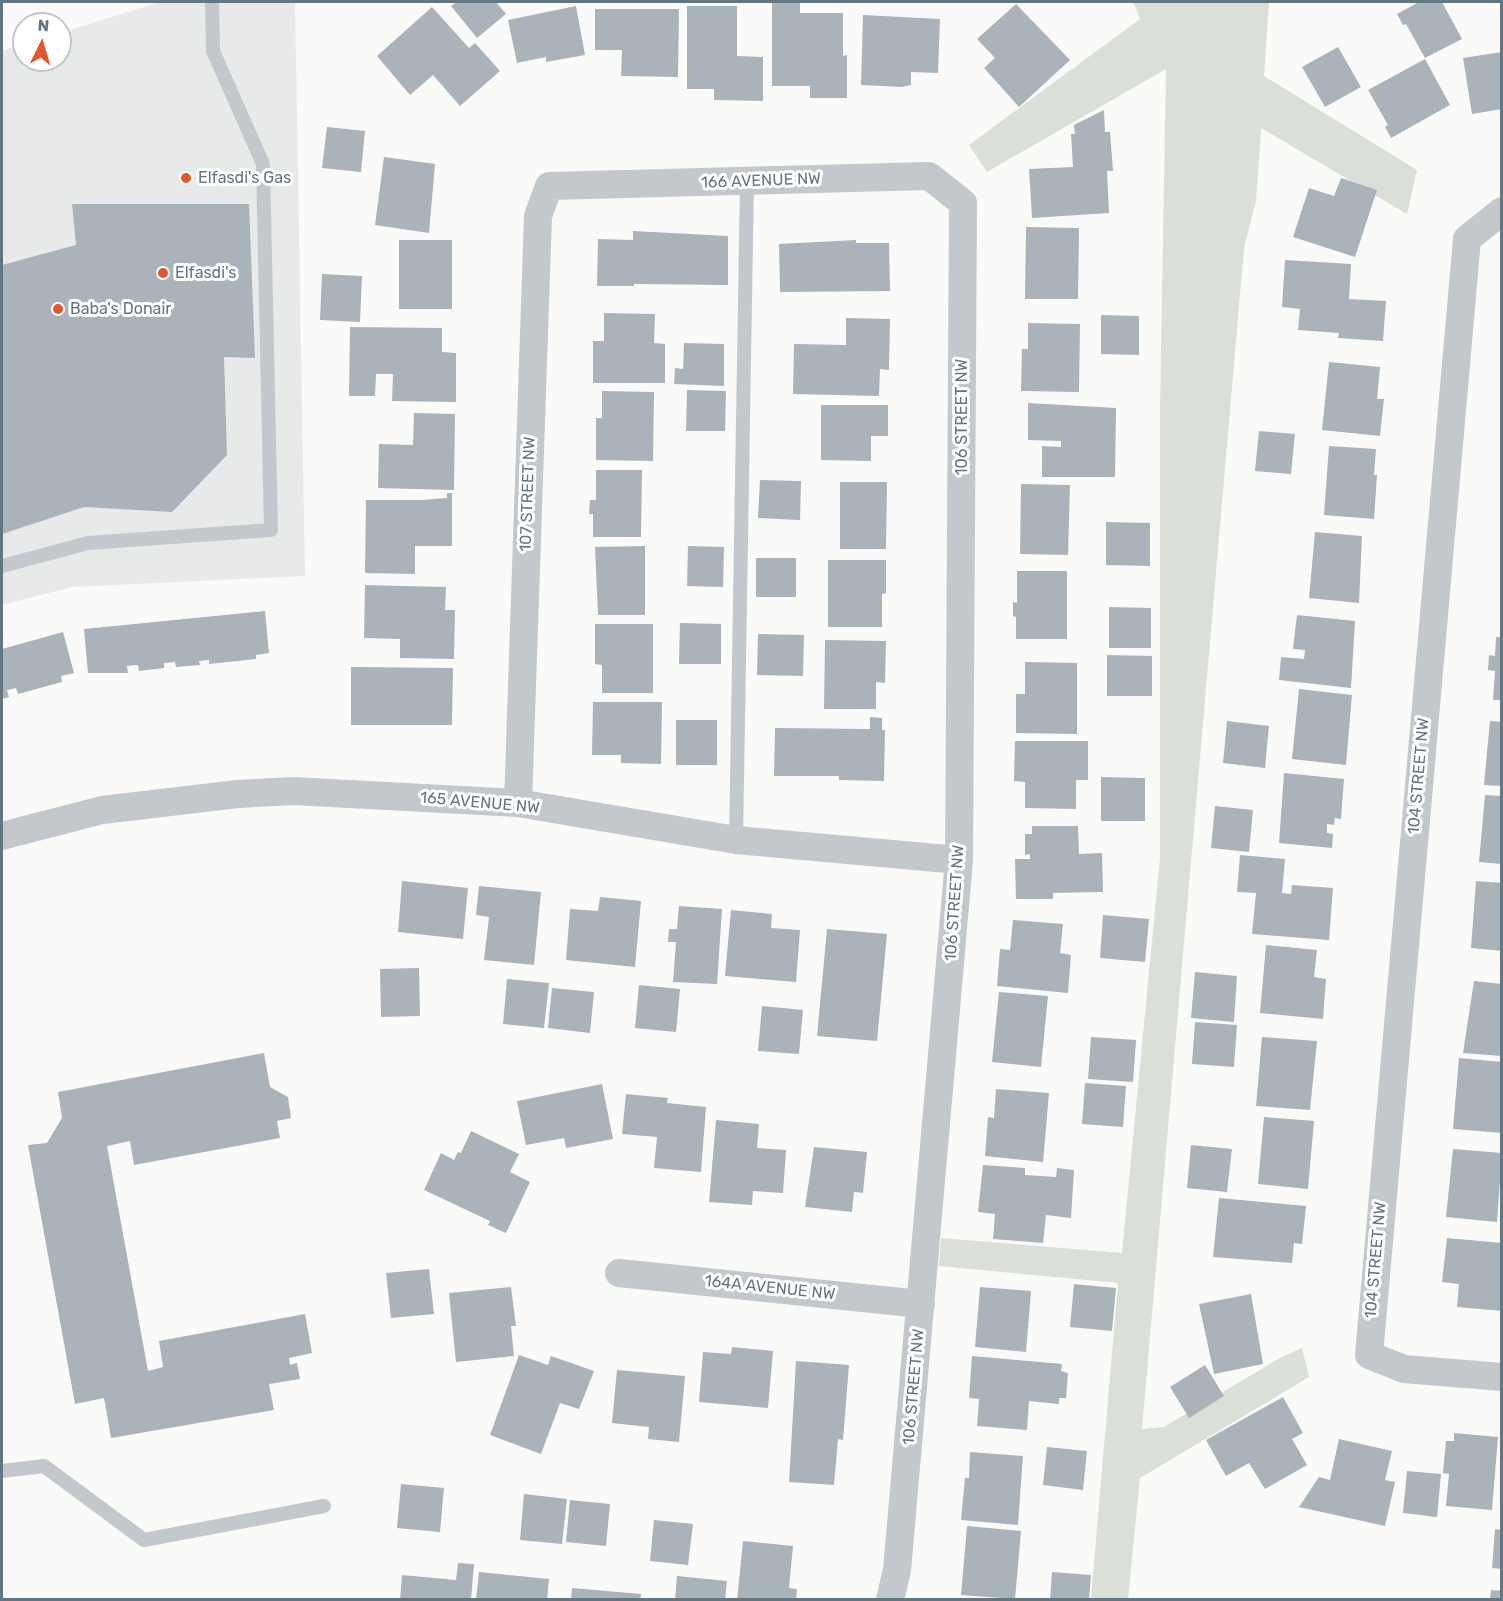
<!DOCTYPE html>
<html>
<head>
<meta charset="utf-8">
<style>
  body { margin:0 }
  #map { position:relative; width:1503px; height:1601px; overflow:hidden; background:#fafaf8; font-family:Rubik,sans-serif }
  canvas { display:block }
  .frame { position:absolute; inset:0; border:3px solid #657683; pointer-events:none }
  .north { position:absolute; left:12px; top:12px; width:60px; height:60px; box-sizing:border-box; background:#fff; border:2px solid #c1c8cd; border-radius:50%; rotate:5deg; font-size:16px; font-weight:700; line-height:24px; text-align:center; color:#657683 }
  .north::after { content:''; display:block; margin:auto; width:21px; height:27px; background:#e4572e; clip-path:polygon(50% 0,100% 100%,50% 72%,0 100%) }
</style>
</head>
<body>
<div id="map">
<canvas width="1503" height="1601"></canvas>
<div class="frame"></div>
<div class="north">N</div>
</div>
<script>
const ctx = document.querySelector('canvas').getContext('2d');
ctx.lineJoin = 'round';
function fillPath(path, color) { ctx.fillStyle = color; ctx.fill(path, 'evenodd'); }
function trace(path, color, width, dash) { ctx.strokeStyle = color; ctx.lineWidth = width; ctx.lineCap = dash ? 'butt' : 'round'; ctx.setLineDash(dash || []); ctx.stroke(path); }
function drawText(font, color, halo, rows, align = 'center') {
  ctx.font = font + ' Rubik,sans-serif'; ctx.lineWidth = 6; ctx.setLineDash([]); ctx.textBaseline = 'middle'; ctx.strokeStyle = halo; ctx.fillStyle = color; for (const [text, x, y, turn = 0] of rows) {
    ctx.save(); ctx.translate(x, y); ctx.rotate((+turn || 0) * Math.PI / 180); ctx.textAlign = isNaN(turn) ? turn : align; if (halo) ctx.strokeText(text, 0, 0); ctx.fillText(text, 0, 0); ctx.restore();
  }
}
fillPath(new Path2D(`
  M160,2H295L305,576L72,587L2,605V51L24,44V60H60V33Z`), '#e8e9e9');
fillPath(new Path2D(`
  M1133,2H1269L1264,76L1417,170L1407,214L1261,128L1256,201L1244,248L1142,1429L1164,1427L1280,1358L1302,1348L1309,1377L1140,1478L1128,1599H1091L1118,1283L939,1266L941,1238L1122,1253L1160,858V407L1166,69L987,172L969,145L1140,19Z`), '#dadfd7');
fillPath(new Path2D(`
  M457,2H496L506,14L477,38L451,6Z
  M772,2H800V13H843V56L847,55V98H810V86H772Z
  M1419,2H1442L1462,39L1425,58L1406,24L1403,25L1397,14Z
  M1016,4L1070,60L1019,107L984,68L995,58L977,39Z
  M576,6L585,55L546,62V57L517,63L508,20Z
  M687,6H737V56L763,57V101L714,100V89H687Z
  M432,7L469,48L475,43L500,71L460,106L433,75L410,95L377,56Z
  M595,9H679L678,77L621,76L622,50H595Z
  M863,15L940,19L938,73L911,72V85L902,87L861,85Z
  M1338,47L1361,87L1325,107L1302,67Z
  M1502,52V109L1472,114L1463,58Z
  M1425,59L1450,105L1391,138L1385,127L1388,125L1368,90Z
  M1104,110L1105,132H1110L1113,171H1107L1109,213L1032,218L1029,169L1073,167L1071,134H1075L1074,125Z
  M327,127L365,131L361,172L322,168Z
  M384,157L435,164L429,233L375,225Z
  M1341,178L1377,190L1355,257L1293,237L1309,188L1334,196Z
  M72,204H249L255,358L224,357L227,455L172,512L84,507L2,534V265L76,245Z
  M1026,227L1079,228L1078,299H1025Z
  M633,231L728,236V285L634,284V286H597L598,239L633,240Z
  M399,240H452V309H399Z
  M856,240V243H889L890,291L780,292L779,244Z
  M1285,260L1351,264L1349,299L1386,301L1383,341L1338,338L1339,333L1298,330L1300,309L1282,307Z
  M322,274L362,276L360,322L320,320Z
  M604,313L655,314L654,343L665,344V383H593V341H604Z
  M1101,315L1139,316V355L1101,354Z
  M846,318L890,319L889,370L880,369L879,396L793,394L794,344L846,345Z
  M1028,323L1080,324L1079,392L1021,391L1022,349H1028Z
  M350,327L442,328V352L456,353V402L392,401L393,374H376L375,396H349Z
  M684,343L724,344V386L674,384L675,368L683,369Z
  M1329,362L1380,367L1377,399H1384L1380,436L1322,430Z
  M687,390L726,391L725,431H686Z
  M602,391L654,392L653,461L596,460V418H602Z
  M1028,403L1116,408L1115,477H1042V446L1061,447V441L1028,440Z
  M821,405H888V436H871V461L821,460Z
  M414,413L455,414L454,490L378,488L379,444L413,445Z
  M1259,431L1295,434L1291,474L1255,471Z
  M1329,446L1376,449L1374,475H1377L1374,519L1324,515Z
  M596,470H642L641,537H593V514H589L590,500H596Z
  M760,480L801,481L800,520L758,518Z
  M840,482H887L886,549H840Z
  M1021,484L1070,485L1068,555L1020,554Z
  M447,493H452V546H415V574L365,573L366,500H421L447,498Z
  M1106,522L1150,523V566L1106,565Z
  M1315,532L1362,536L1359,603L1309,598Z
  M645,546V615H598L595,547Z
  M688,546L724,547L723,587L687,586Z
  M756,558H796V597H756Z
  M828,560H886V593L882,594V627H828Z
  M1017,571H1067V639H1016V617L1013,616V602L1017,603Z
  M365,585L446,587L445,610H455L454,659L400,658V639L364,638Z
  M1109,607L1151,608V648H1109Z
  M265,611L269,653L256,655V659L209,664V660L199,661L200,665L176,667L175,662L164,663V668L139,671L138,665L127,666L128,673H88L84,629Z
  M1297,615L1355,621L1351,688L1279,680L1281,657L1304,659L1305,650L1293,649Z
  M680,623L721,624V664H679Z
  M595,624H653V693H602V665L595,664Z
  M63,632L74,673L61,676L62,682L18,694L16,688L7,690L9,697L2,699V649Z
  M758,634L804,635L803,676L757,675Z
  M1496,637H1502V700H1493L1495,671L1488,670L1489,655L1495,656Z
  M825,640L886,641L885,683L876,682V709H824Z
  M1107,655L1152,656V696H1107Z
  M1025,662L1077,663V734L1016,733V694H1025Z
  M351,667L453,668L452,725H351Z
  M1299,689L1352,695L1346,765L1292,759Z
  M593,702H662L661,764L621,763V755H592Z
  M870,717L882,718V730H885L884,781L839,780V776H774L775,728L870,729Z
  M676,720H717V765H676Z
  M1227,721L1269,726L1265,768L1223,763Z
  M1490,721L1502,722V786L1484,785Z
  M1015,741H1088V780H1076V809L1025,808V782L1014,781Z
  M1284,773L1344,779L1341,819L1335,818L1334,825L1327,824V833L1333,834L1332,848L1279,843Z
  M1101,777L1145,778V821H1101Z
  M1485,795L1502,796V864L1479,862Z
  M1215,806L1253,810L1249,852L1211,848Z
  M1032,826H1078L1079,854L1102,853L1103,892L1053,893V899H1016L1015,859H1030V854L1025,855V834H1032Z
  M1240,855L1285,859L1282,893L1291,894L1292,885L1333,888L1329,940L1252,934L1256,893L1237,892Z
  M402,881L468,888L463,939L398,932Z
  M1476,881L1502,883V951L1471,948Z
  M479,886L541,892L534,965L484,960L489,917L476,915Z
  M600,897L641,901L635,967L566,960L570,909L598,911Z
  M679,906L722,909L717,984L673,982L676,942H668L669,929H677Z
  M731,910L772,914L771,928L800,930L796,982L725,976Z
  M1103,915L1149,919L1145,962L1100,958Z
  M1013,920L1063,924L1060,953L1071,955L1068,993L997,986L1000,949L1010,950Z
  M827,929L887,934L877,1041L817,1036Z
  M1266,945L1317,950L1314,977L1326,979L1323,1019L1260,1013Z
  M419,968L420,1016L381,1017L380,969Z
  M1195,972L1237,976L1234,1022L1191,1018Z
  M507,979L549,983L544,1028L503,1024Z
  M1474,981L1502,984V1056L1463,1053Z
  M639,985L680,989L676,1032L635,1028Z
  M552,988L594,992L590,1033L548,1028Z
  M999,992L1048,996L1041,1067L992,1062Z
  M762,1006L803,1010L799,1054L758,1051Z
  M1195,1022L1237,1025L1234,1067L1192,1064Z
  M1091,1037L1136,1040L1133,1082L1088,1079Z
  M1262,1037L1317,1041L1310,1110L1256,1106Z
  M264,1053L270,1087L288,1097L291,1118L277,1121L280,1138L134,1165L130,1141L107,1146L148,1371L163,1367L159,1341L305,1314L312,1353L289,1358L290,1365L297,1363L300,1379L269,1384L274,1410L111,1438L104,1398L75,1404L28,1145L47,1143L62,1118L58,1092Z
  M1459,1058L1502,1062V1133L1453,1129Z
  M1085,1083L1126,1086L1123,1127L1082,1124Z
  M602,1084L613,1139L566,1148L564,1138L526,1145L517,1101Z
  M996,1089L1049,1093L1043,1162L985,1156L988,1117L994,1118Z
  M626,1094L668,1098L667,1103L706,1107L701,1172L654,1168L657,1137L622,1134Z
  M1264,1117L1314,1121L1308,1189L1258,1184Z
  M716,1120L759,1124L757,1148L786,1150L783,1193L753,1191L752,1205L709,1202Z
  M471,1131L519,1154L510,1172L530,1182L506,1233L488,1225L490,1221L424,1190L441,1153L454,1160L458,1152L461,1153Z
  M1191,1145L1232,1149L1227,1192L1187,1188Z
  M814,1147L867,1152L863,1193L854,1192L852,1212L805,1207Z
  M1453,1149L1502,1153L1497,1222L1446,1217Z
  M983,1165L1025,1168V1175L1056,1177L1057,1168L1074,1170L1071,1218L1046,1215L1043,1243L993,1239L995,1214L978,1212Z
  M1219,1198L1306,1206L1302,1244L1294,1243L1292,1263L1213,1257Z
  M1447,1238L1502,1243V1311L1457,1307L1459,1284L1442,1282Z
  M429,1269L434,1314L391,1318L386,1273Z
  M1074,1284L1116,1288L1112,1331L1070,1327Z
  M511,1287L516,1326H511L514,1356L456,1362L449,1293Z
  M980,1287L1031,1291L1026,1352L975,1347Z
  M1251,1294L1263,1364L1214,1374L1199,1304Z
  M732,1347L773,1351L768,1408L699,1402L703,1352L731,1354Z
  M519,1355L548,1365L551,1356L594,1371L579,1409L560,1403L541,1454L490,1435Z
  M972,1356L1062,1364L1061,1371L1068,1373L1066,1398H1059V1404L1029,1401L1027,1430L977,1426L979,1399L969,1398Z
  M796,1361L849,1365L843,1440L838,1439L834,1485L789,1482Z
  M1205,1365L1224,1396L1189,1418L1170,1387Z
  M617,1370L685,1376L679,1442L648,1439L649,1427L612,1423Z
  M1283,1397L1303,1433L1292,1439L1307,1465L1265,1489L1249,1463L1226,1476L1206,1440Z
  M1454,1433L1498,1437L1492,1510L1446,1506L1449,1474L1443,1473L1446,1441H1454Z
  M1339,1439L1392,1451L1385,1480L1395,1482L1385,1526L1299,1507L1319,1477L1330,1480Z
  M1047,1447L1087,1451L1083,1490L1043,1485Z
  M970,1452L1023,1456L1018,1525L961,1520L965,1478H969Z
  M1407,1471L1441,1474L1437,1517L1403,1513Z
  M401,1484L444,1488L440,1532L397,1528Z
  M524,1494L567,1499L562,1544L520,1540Z
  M570,1500L610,1504L606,1546L566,1542Z
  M654,1520L693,1524L688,1565L650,1561Z
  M967,1526L1021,1531L1015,1599L961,1595Z
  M1495,1529L1502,1530V1569L1492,1568Z
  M743,1541L793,1546L789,1588L797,1589L796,1600H737Z
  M458,1563L474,1564L471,1600H400L402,1575L456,1580Z
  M479,1572L549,1579L547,1600H476Z
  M1052,1572L1091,1575L1089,1600H1050Z
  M677,1576L727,1581L725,1600H675Z
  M572,1588L641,1594L640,1600H571Z
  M1491,1590L1502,1591V1600H1490Z`), '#aab3b9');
trace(new Path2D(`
  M2,566L88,543L271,530L263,164L213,51L212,2
  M736,840L747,181
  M2,1471L44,1466L144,1540L324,1506`), '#c3c8cc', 14);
trace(new Path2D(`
  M1502,211L1467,239L1369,1355L1404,1369L1502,1377
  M518,803L538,216L549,186L929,176L963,203L959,860L897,1570L890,1600
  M2,836L102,810L238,794L293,791L518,803L736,840L959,860
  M619,1273L921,1304`), '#c3c8cc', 28);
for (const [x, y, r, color] of [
  [186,178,6,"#e4572e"],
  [163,273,6,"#e4572e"],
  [58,309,6,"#e4572e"]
]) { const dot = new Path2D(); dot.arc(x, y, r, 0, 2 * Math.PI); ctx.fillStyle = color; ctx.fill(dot); trace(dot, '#fff', 2); }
drawText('16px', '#657683', '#fff', [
  ["Elfasdi's Gas",198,178],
  ["Elfasdi's",175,273],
  ["Baba's Donair",70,309]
], 'left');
drawText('16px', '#657683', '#fff', [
  ["166 AVENUE NW",761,181,-2],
  ["106 STREET NW",962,417,-90],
  ["107 STREET NW",528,494,-88],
  ["104 STREET NW",1419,776,-85],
  ["165 AVENUE NW",480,803,5],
  ["106 STREET NW",955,903,-86],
  ["104 STREET NW",1376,1260,-85],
  ["164A AVENUE NW",770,1288,6],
  ["106 STREET NW",914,1387,-85]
]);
</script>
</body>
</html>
